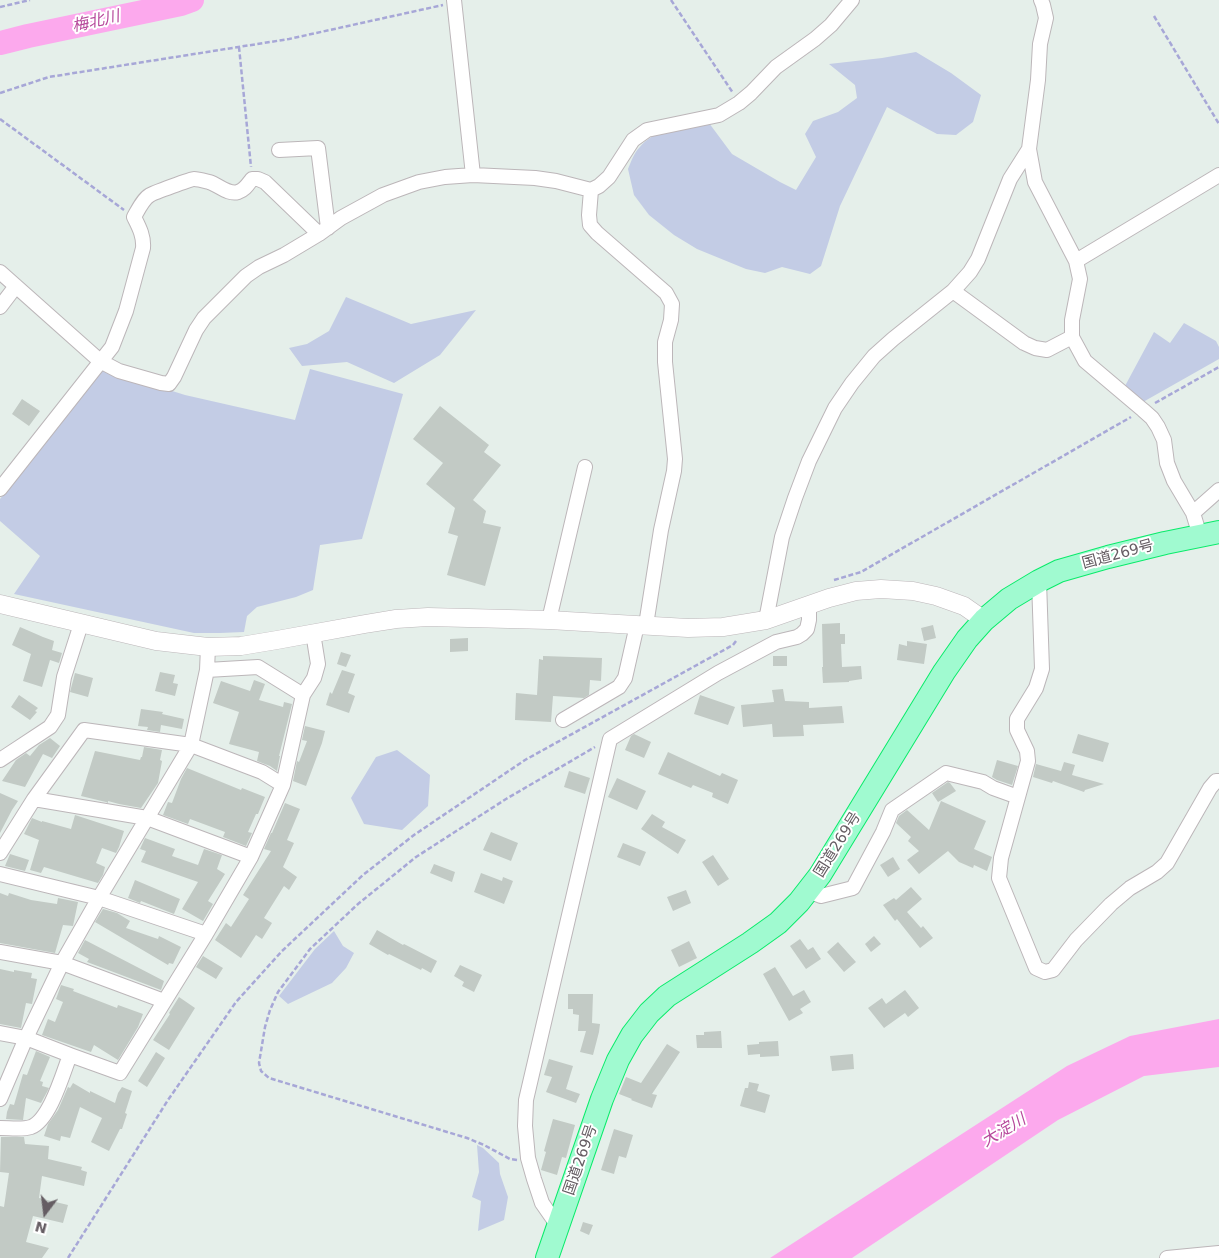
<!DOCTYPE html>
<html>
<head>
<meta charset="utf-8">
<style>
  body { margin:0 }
  #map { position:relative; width:1219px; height:1258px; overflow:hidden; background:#e5efea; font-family:"DejaVu Sans",sans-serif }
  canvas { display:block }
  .north { position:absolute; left:20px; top:1188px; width:50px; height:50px; -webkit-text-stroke:4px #fff; paint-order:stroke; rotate:195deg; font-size:14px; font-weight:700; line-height:20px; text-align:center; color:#655d63 }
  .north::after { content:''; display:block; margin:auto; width:18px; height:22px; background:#655d63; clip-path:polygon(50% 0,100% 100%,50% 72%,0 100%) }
</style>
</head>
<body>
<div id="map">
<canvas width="1219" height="1258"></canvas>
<div class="north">N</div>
</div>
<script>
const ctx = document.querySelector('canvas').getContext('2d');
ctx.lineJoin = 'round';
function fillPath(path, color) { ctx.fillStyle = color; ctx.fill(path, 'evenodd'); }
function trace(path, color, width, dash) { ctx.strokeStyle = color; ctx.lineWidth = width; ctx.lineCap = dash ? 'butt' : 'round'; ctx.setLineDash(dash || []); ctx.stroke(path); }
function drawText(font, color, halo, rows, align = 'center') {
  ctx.font = font + ' "DejaVu Sans","Noto Sans JP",sans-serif'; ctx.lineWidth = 4; ctx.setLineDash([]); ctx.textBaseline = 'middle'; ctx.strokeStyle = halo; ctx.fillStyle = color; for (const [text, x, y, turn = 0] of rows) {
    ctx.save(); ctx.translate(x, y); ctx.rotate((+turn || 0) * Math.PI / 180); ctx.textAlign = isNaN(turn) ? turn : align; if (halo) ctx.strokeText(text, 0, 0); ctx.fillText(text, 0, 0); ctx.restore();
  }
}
fillPath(new Path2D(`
  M916,52L951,73L981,95L973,122L956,135L937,134L887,107L840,206L821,266L810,274L782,267L765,273L746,269L697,249L674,235L649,215L634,195L628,169C631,162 634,153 639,148C656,127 684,127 709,123L732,154L780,182L796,190L816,157L805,134L813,121L838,112L857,98L855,85L829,64L882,58Z
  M346,297L411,324L476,310L440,355L394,383L347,362L302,366L289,348L307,344L329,331Z
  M1184,323L1216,341L1219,347V359L1143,402L1125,386L1154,332L1170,343Z
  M102,369L185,395L295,420L310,369L403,394L362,539L320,545L313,590L296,597L257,607L247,616L244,632L220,633H194L14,594L40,556L0,521V499Z
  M397,750L430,775L428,806L402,830L364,824L351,798L376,757Z
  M334,931L343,946L354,953L346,968L332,983L288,1004L279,996L315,949Z
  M477,1145L483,1148L499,1163L500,1174L508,1197L504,1220L478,1231L481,1201L472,1197L479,1172Z`), '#c3cce5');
fillPath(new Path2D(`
  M1219,1019V1067L1144,1076L1058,1120L852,1258H770L1067,1066L1130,1036Z`), '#fca9ed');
trace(new Path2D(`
  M0,43L28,36L181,4L192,0`), '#fca9ed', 24);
fillPath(new Path2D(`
  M22,399L40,411L29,426L12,414Z
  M440,406L489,445L484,452L501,465L473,500L486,511L483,523L501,527L485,586L447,575L458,536L448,533L455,508L426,484L443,463L413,439Z
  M840,623V634H845V644H841L842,667L861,666L862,679L849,681V682L823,683L822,667H823L822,624Z
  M933,625L936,638L924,641L921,628Z
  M20,627L43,637L54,641L52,650L62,653L59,663L50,660L42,687L23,681L31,654L12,645Z
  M468,638V651L450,652V639Z
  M907,641L927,644L924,664L897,660L899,644L907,646Z
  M341,652L351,655L346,667L337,664Z
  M543,656L602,658L601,681L590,680L589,695L584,698L553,696L551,722L515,720L516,693L537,695L539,659L543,660Z
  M773,656H787V666H773Z
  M342,670L355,674L348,693L355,696L349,713L326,705L330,692L332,694Z
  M160,672L175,675L173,683L178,684L175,696L155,691Z
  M75,673L93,678L88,697L70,692Z
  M254,680L265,684L259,700L283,707L284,702L292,704L279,756H280L277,771L270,766L257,761L259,752L229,744L239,712L213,703L221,681L250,691Z
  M783,689L785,701L809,702V708L842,706L844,723L803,725L804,736L773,737L772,724L743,727L741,705L774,702L772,690Z
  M19,695L38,708L35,711L37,712L30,720L11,707Z
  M700,695L735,707L728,725L694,714Z
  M141,709L163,712L162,714L184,719L182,729L161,725L160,732L147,730L148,727L138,726Z
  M305,726L325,731L322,743L306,786L293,781L297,761L299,762L307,741L302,740Z
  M634,734L651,742L644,758L625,750L631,736Z
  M1078,734L1109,743L1103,762L1072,753Z
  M50,738L60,746L52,758L43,754L25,787L2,781L16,760L26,753L30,756L39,745Z
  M144,747L162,750L160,760L162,761L158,783L141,808L119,804L108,801V803L106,802L81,796L95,751L140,760L141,757H142Z
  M668,752L720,776L722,773L738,780L728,804L712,797L713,793L693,785L691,788L658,774Z
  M997,760L1018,766L1012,785L997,780L992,777Z
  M1064,762L1075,765L1072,775L1104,784L1085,790L1084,792L1053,781L1052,783L1033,777L1036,764L1061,771Z
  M187,768L241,790L242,788L265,797L258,814H256L248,832L252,833L246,846L223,837L225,832L190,819L188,824L163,815L168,802L172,803L181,779Z
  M569,771L590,778L585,794L564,787Z
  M617,778L646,791L637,810L608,797Z
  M948,782L950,783L956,791L938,802L932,793Z
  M0,793L18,801L12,810L0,833Z
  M941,801L986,821L974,849L992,857L987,871L974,865L973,868L959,862L948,851L919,874L907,860L919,851L908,841L911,837L896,823L899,816L907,810L929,830Z
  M285,803L300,809L287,840L294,843L283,867L297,877L289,890L284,886L264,918L272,923L262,939L256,935L241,958L215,940L226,923L231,927L249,899L243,895L271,851L264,849L271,833H272Z
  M652,814L665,822L662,827L686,840L678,854L641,829Z
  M75,815L124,831L119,847L116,853L102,848L96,863L105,867L103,875L98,883L44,867L41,873L30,870L39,840L24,834L32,818L42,822V821L71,829Z
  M491,832L518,843L511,861L483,850Z
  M145,838L175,849L172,856L198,865L204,849L222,855L217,869L225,874L208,901L213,904L203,921L182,909L198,882L141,862L146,851L140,849Z
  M623,843L646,852L640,866L617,857Z
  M10,854L29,860L25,871L5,866Z
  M713,855L729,879L718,886L702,862Z
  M893,857L900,869L888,877L880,865Z
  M434,864L455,872L452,882L430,873Z
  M481,873L502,881L503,877L513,881L504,904L474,892Z
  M135,880L180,899L174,914L141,901L140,903L128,898Z
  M911,887L922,899L907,912L921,928L923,926L933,938L920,948L897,919L895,921L883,905L894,898L896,900Z
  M686,890L691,903L673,911L667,897Z
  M0,893L8,896L9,893L31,900L57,904L58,898L78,902L73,926L63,925L55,953L0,943Z
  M103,909L117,913L130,921L126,928L158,939L159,936L181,947L173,964L169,963L168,965L95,922Z
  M377,930L403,945L404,944L437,961L431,973L422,968L421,970L389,954L388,955L369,944Z
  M874,936L881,944L871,952L865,944Z
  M800,939L808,950L813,947L821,959L806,969L790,946Z
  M85,940L164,981L161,990L87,962L89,959L78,953Z
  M689,941L697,958L679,967L671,950Z
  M838,942L856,962L844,972L827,952Z
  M203,956L223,968L216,979L196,967Z
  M460,965L482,975L474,992L462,986L464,982L454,976Z
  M775,967L793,996L804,990L811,1002L800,1009L803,1013L789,1021L763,974Z
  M0,969L14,972V970L32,973L31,978L37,979L32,1004L26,1003L21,1028L0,1024Z
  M61,985L74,989L73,991L117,1008L118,1005L143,1014L138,1027L118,1060L94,1045L91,1052L42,1035L48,1019L55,1022L63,1002L56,999Z
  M905,990L919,1008L908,1017L905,1013L884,1028L868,1008L882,998L886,1004Z
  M568,994H593L592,1023L600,1024L599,1032L593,1055L580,1052L586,1031H578L579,1015L573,1014V1009H568Z
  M179,997L195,1008L169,1050L153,1040L170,1014L169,1013Z
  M721,1031L722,1048H697L696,1035H704V1032Z
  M778,1041L779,1056L760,1057V1054L748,1055L747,1045L759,1044V1042Z
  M667,1044L680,1052L652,1094L657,1095L652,1108L631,1100L632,1099L619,1094L626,1077L641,1083Z
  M36,1051L50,1057L40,1081L43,1082L42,1086L49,1088L47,1092L41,1103L26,1098L23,1120L6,1119L7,1112L10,1104L14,1105L23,1074L27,1075Z
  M156,1052L165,1058L147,1087L138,1081Z
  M853,1054L854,1069L832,1071L830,1056Z
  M549,1059L573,1066L566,1089L580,1094L576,1103L546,1092L552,1077L544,1075Z
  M749,1082L759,1084L757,1091L770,1095L765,1113L740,1106L745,1088H748Z
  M73,1083L90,1093V1091L115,1103L118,1093L122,1087L132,1091L125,1113L127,1114L122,1129H120L109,1151L91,1142L102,1118L80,1107L70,1138L61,1136L60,1141L44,1136L48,1124L58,1110L68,1087L70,1088Z
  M553,1119L575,1125L566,1158L562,1157L557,1175L541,1170L546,1152L544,1151Z
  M614,1129L633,1135L626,1158L619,1156L614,1174L601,1170Z
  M1,1137H24L25,1144L49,1146L48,1159L82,1167L81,1170L87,1172L84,1186L42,1176L39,1198L68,1205L63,1223L33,1216L26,1242L49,1248L42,1258H0V1206L4,1207L9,1173L0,1172Z
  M583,1222L593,1225L589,1235L580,1231Z`), '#c2cac5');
const minor = new Path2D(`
  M454,0L473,175
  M1041,0L1043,5L1046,18L1040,44L1038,80L1029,149L1035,182L1076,261L1080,279L1072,320V337L1085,361L1143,410L1152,418L1158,427L1164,440L1167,463L1174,481L1193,513L1200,536
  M279,150L318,148L328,228
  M591,190L589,215L590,225L597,233L666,293L672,304L671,320L665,342V362L675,459L674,471L661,530L646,625
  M1076,261L1219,175
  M0,272L100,361L119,371L161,383L169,384L174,377L196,330L204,318L246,276L259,267L284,255L319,234L341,218L383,195L419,182L445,177L473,175L535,178L556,181L591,190L599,186L609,177L633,140L647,130L719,115L739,103L751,93L776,67L815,39L831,25L852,0
  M953,291L1024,343L1035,348L1047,350L1072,337
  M0,307L16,286
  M0,489L112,347L126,311L143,248C144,236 139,227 134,217C138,210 143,199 150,195C153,193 191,179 194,179C198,179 205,181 209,182C219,185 228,195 238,192C245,190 248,184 252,179H258L265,182L319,234
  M1193,513L1219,490
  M1039,581L1042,669L1036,688L1017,719V730L1027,751L1028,761L1001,858L999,878L1036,968L1045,972L1053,970L1076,940L1111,904L1130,888L1157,872L1167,863L1210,788L1216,781H1219
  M549,620L585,467
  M766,620L782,537L795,498L809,461L835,408L852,383L874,356L893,339L953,291L970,272L978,259L1010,179L1029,149
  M207,670L258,667L303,695L314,678L318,664L313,633
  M563,720L619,687L625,678L637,625
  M0,760L50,727L58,715L64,677L81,624
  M283,785L303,695
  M34,799L147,818L251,857
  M0,853L34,799L84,730L191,745L262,772L283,785L251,857L206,934L120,1073L70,1055L26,1038L0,1033
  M0,874L99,898L206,934
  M808,891L821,896L853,888L883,832L892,810L946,773L983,782L993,788L1018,797
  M0,952L62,963L164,1001
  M0,1099L26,1038L62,963L99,898L191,745L207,670L208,647
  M0,1128C10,1128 22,1130 31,1127C50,1120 63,1073 70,1055
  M558,1226L542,1203L534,1179L528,1158L525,1126L526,1100L610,739L718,673L776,642L797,637L802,634L807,629L809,620V605
  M1167,1258L1219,1253`);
const tertiary = new Path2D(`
  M0,604L156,641L208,647L241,646L277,640L365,624L396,619L428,617L549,620L688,628L723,627L766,620L829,598L856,591L881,589L913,591L936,596L964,606L984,620`);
const trunk = new Path2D(`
  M547,1258L602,1099L618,1060L632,1035L649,1013L667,996L750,943L778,923L799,902L820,875L944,672L967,639L984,620L1009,599L1039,581L1059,571L1108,557L1165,543L1219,532`);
trace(minor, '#bcb6b9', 16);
trace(tertiary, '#bcb6b9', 19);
trace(trunk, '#09eb6a', 24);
trace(new Path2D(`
  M671,0L733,93
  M0,7L30,0
  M1154,16L1219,124
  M239,47L251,167
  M0,93L49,77L289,39L443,5
  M0,119L124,210
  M1155,403L1219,367
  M834,580L861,572L1131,417
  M517,1160L510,1159L484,1145L467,1138L269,1078L261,1071L259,1063L265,1027L270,1010L278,992L310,949L358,904L416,857L506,799L595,747
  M68,1258L168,1100L236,1002L282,951L363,875L414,835L525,760L733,645L736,641`), '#a7a7d7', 2.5, [5, 2.5]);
trace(minor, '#fff', 14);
trace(tertiary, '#fff', 18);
trace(trunk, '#a0fad0', 22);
drawText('15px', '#655d63', '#fff', [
  ["国道269号",1118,555,-15],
  ["国道269号",838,845,-58],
  ["国道269号",581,1160,-71]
]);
drawText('italic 16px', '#b6489b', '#fff', [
  ["梅北川",96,22,-13],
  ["大淀川",1004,1131,-31]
]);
</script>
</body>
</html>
